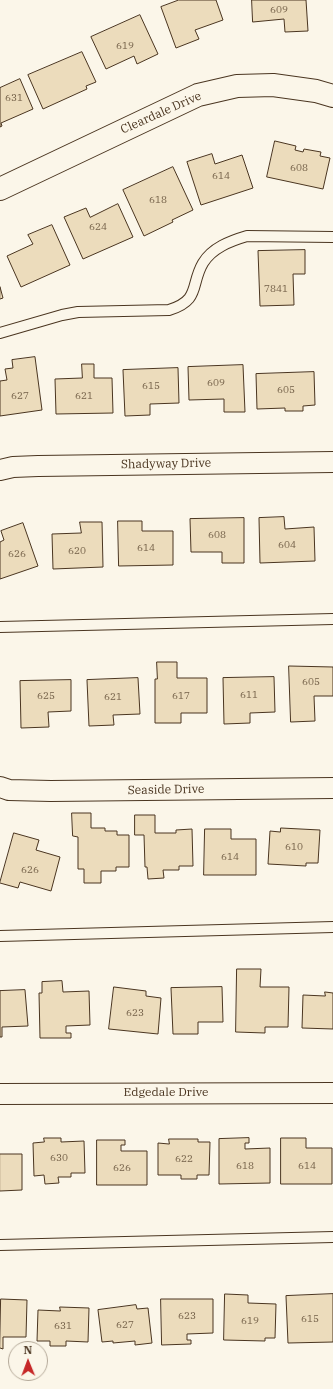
<!DOCTYPE html>
<html>
<head>
<meta charset="utf-8">
<style>
  body { margin:0 }
  #map { position:relative; width:333px; height:1389px; overflow:hidden; background:#fbf6e9; font-family:"IBM Plex Serif",serif }
  canvas { display:block }
  .north { position:absolute; left:8px; top:1341px; width:40px; height:40px; box-sizing:border-box; background:#fbf6e9; border:1px solid #b4a999; border-radius:50%; rotate:359deg; font-size:11px; font-weight:700; line-height:16px; text-align:center; color:#4a3520 }
  .north::after { content:''; display:block; margin:auto; width:14px; height:18px; background:#c62828; clip-path:polygon(50% 0,100% 100%,50% 72%,0 100%) }
</style>
</head>
<body>
<div id="map">
<canvas width="333" height="1389"></canvas>
<div class="north">N</div>
</div>
<script>
const ctx = document.querySelector('canvas').getContext('2d');
ctx.lineJoin = 'round';
function fillPath(path, color) { ctx.fillStyle = color; ctx.fill(path, 'evenodd'); }
function trace(path, color, width, dash) { ctx.strokeStyle = color; ctx.lineWidth = width; ctx.lineCap = dash ? 'butt' : 'round'; ctx.setLineDash(dash || []); ctx.stroke(path); }
function drawText(font, color, halo, rows, align = 'center') {
  ctx.font = font + ' "IBM Plex Serif",serif'; ctx.lineWidth = 3; ctx.setLineDash([]); ctx.textBaseline = 'middle'; ctx.strokeStyle = halo; ctx.fillStyle = color; for (const [text, x, y, turn = 0] of rows) {
    ctx.save(); ctx.translate(x, y); ctx.rotate((+turn || 0) * Math.PI / 180); ctx.textAlign = isNaN(turn) ? turn : align; if (halo) ctx.strokeText(text, 0, 0); ctx.fillText(text, 0, 0); ctx.restore();
  }
}
const building = new Path2D(`
  M179,0H216L223,20L195,30L199,39L176,48L161,7Z
  M252,0H306L308,31L285,32L284,19L253,22Z
  M140,15L158,54L137,64L134,56L106,69L91,37Z
  M82,52L96,82L86,86L87,89L43,109L28,75Z
  M20,79L33,109L1,123L2,126L0,127V88Z
  M275,141L296,146L295,150L303,152L304,149L321,152L320,156L330,158L323,189L267,177Z
  M212,154L215,164L242,155L253,188L201,205L187,162Z
  M173,167L193,210L172,220L173,222L144,236L123,190Z
  M118,204L133,237L83,259L64,217L86,208L90,217Z
  M52,225L70,265L21,287L7,256L33,244L28,235Z
  M305,250V274H293L294,305L260,306L258,251Z
  M0,287L3,298L0,299Z
  M35,357L42,410L0,416V381L7,380L5,369L13,368L12,360Z
  M82,364H94V378H112L113,413L56,414L55,379L82,378Z
  M243,365L245,412H224V399L189,400L188,367Z
  M178,368L179,403L150,404V415L125,416L123,370Z
  M314,372L315,405L303,406V411H285V408L257,409L256,374Z
  M284,517L285,529L314,527L315,561L260,563L259,518Z
  M244,518V563H222V552H191L190,519Z
  M118,521H142V531H173V565L119,566Z
  M80,522H102L103,567L53,569L52,534L81,533Z
  M23,523L38,566L0,579V542L4,540L1,531Z
  M157,662H177V678H207V713H181V723H155V679H157Z
  M289,666L333,667V696H314L315,721L291,722Z
  M274,677L275,712L250,713V723L224,724L223,678Z
  M138,678L140,714L113,715L114,725L89,726L87,680Z
  M71,680V711L48,712L49,727L21,728L20,681Z
  M72,813H91V828H105V831H117V835H129V867H116V871H101V883H84V869H78V837L73,836Z
  M135,815H155V833H176V830L192,829L193,866H179V870H163L164,878L148,879L147,867H145L144,835H135Z
  M281,828L320,830L318,863H306V866L268,864L270,831L280,832Z
  M205,829H231V839H256V875H204Z
  M14,833L39,840L36,850L60,857L51,891L20,882L18,888L0,883Z
  M237,969H261L260,987H289L288,1027H265V1033L236,1032Z
  M62,981L63,992L89,991L90,1025L66,1026V1033H71V1038H40L39,993H42V982Z
  M114,987L146,991V996L161,998L158,1034L109,1029Z
  M222,987L223,1022H198V1034H173L171,988Z
  M25,990L28,1026L2,1027V1037H0V991Z
  M325,992L333,993V1029L302,1028L303,995L325,996Z
  M44,1138H61V1142L84,1141L85,1173H71V1177H58L59,1183L45,1184L44,1175L34,1176L33,1143L44,1142Z
  M249,1138V1143H245V1149L270,1148V1183L219,1184V1139Z
  M281,1138H306V1148H332V1184H281Z
  M169,1139H198V1142H210L209,1175H197V1179H181V1175H158V1143L169,1144Z
  M97,1140H125V1145H121V1151H147V1185H97Z
  M0,1154H22V1190L0,1191Z
  M225,1294L248,1295V1303L276,1304L275,1338H265V1341L224,1340Z
  M333,1294V1342L288,1343L286,1296Z
  M1,1299L27,1300L26,1337H3V1349L0,1348Z
  M161,1299H213V1333L187,1334V1340H191V1344L162,1345Z
  M136,1305L137,1309L148,1308L152,1343L135,1345V1341L113,1343V1341L102,1342L98,1310Z
  M60,1307L89,1308L88,1342L66,1341V1346H50V1341H37L38,1310L60,1311Z`);
fillPath(building, '#ecdcbc');
trace(building, '#4a3520', 1);
const service = new Path2D(`
  M0,333L62,315L78,312L169,310C201,300 190,285 203,263C212,248 230,241 247,236L333,237
  M0,627L333,619
  M0,936L333,927
  M0,1245L333,1237`);
const minor = new Path2D(`
  M0,470L13,467L38,466L333,462
  M0,787L9,790L51,791L333,788
  M0,1094L333,1093`);
const tertiary = new Path2D(`
  M0,189L198,95L237,86L273,85L316,91L333,96`);
trace(service, '#4a3520', 12);
trace(minor, '#4a3520', 22);
trace(tertiary, '#4a3520', 24);
trace(service, '#fbf6e9', 10);
trace(minor, '#fbf6e9', 20);
trace(tertiary, '#fbf6e9', 22);
drawText('10px', '#725f47', null, [
  ["609",279,10],
  ["619",125,46],
  ["631",14,98],
  ["608",299,168],
  ["614",221,176],
  ["618",158,200],
  ["624",98,227],
  ["7841",276,289],
  ["609",216,383],
  ["615",151,386],
  ["605",286,390],
  ["627",20,396],
  ["621",84,396],
  ["608",217,535],
  ["604",287,545],
  ["614",146,548],
  ["620",77,551],
  ["626",17,554],
  ["605",311,682],
  ["611",249,695],
  ["625",46,696],
  ["617",181,696],
  ["621",113,697],
  ["610",294,847],
  ["614",230,857],
  ["626",30,870],
  ["623",135,1013],
  ["630",59,1158],
  ["622",184,1159],
  ["618",245,1166],
  ["614",307,1166],
  ["626",122,1168],
  ["623",187,1316],
  ["615",310,1319],
  ["619",250,1321],
  ["627",125,1325],
  ["631",63,1326]
]);
drawText('12px', '#4a3520', '#fbf6e9', [
  ["Cleardale Drive",161,113,-24],
  ["Shadyway Drive",166,464,-1],
  ["Seaside Drive",166,790,-1],
  ["Edgedale Drive",166,1093]
]);
</script>
</body>
</html>
